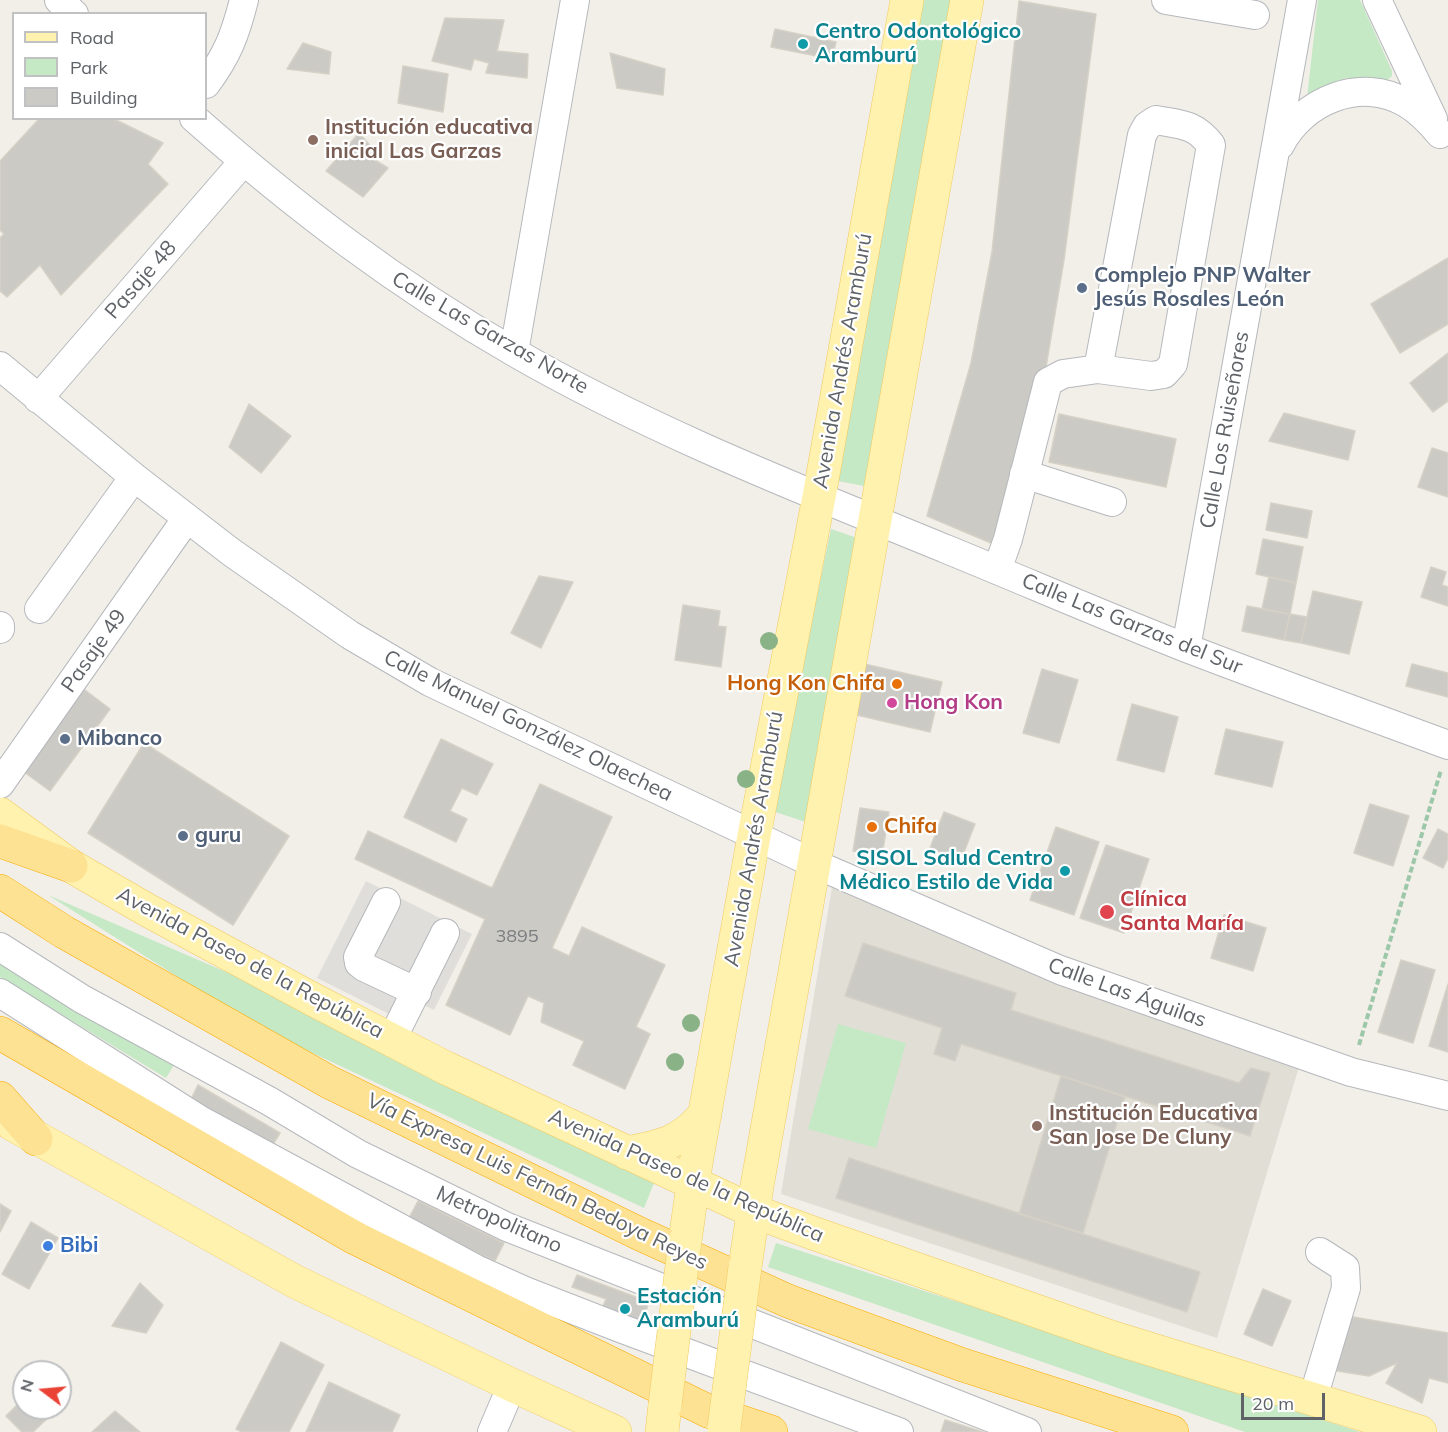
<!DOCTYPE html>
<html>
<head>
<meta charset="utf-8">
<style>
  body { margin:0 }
  #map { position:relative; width:1448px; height:1432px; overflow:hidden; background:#f1efe8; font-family:Mulish,sans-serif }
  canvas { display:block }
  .legend { position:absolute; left:12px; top:12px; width:195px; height:108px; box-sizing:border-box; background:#fff; border:2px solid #bfc1c3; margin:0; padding:8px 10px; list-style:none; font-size:18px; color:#5f6368 }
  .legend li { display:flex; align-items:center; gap:12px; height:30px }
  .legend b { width:30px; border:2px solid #bfc1c3 }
  .north { position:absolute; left:12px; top:1360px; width:60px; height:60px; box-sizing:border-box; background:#fff; border:2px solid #bfc1c3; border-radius:50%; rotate:286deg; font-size:16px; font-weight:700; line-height:24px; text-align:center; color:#5f6368 }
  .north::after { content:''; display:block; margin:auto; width:21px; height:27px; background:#ea4335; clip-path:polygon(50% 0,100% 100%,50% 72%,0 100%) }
  .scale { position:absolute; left:1241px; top:1393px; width:84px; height:27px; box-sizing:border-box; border:3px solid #5f6368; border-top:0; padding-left:8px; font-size:18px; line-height:21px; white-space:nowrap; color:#5f6368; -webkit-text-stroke:4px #fff; paint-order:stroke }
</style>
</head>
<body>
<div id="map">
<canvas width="1448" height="1432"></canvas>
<ul class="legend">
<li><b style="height:8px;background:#fff2af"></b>Road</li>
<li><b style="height:16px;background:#c5e8c5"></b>Park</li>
<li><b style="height:16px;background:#cccac5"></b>Building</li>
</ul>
<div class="north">N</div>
<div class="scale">20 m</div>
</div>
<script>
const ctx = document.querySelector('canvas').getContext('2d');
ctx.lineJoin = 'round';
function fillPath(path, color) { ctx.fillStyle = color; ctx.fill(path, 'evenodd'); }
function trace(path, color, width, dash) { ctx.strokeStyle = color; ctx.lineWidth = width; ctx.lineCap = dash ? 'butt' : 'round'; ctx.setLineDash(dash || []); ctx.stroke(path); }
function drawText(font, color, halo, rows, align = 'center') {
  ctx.font = font + ' Mulish,sans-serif'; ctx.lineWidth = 4.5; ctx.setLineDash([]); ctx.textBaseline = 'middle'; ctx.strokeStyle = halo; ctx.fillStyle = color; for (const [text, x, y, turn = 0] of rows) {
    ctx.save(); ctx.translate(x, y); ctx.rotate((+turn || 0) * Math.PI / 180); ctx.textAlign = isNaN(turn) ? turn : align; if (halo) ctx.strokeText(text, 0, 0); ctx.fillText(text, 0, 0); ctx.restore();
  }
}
fillPath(new Path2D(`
  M366,881L472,934L434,1010L410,998L399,1019L317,978Z`), '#e0deda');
fillPath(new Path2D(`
  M832,887L1302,1057L1217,1338L781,1194Z`), '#e1ded6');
fillPath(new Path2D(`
  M918,0H955L869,487L833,480Z
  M1318,0H1360L1392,71V76L1385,82L1346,78L1307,98Z
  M831,529L860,539L806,822L772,811Z
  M48,895L240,978L654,1183L644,1208L259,1028Z
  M0,962L174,1065L166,1078L0,977Z
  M838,1024L906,1043L876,1148L808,1129Z
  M776,1243L1360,1432H1245L768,1267Z`), '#c5e8c5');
const building = new Path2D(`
  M1019,1L1096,14L1064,260L1044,379L998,546L927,516L971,363L992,252Z
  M445,18L504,20L497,51L528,54L527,78L486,73L489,63L474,59L471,70L432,61Z
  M775,29L836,42L832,59L771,47Z
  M303,43L331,52L329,74L287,69Z
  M610,53L665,69L663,95L617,88Z
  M403,66L448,74L443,112L398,103Z
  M40,118H112L163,143L148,164L168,184L61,295L40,265L7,297L0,291V238L4,234L0,230V161Z
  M359,133L375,151L370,157L388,168L363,197L326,171Z
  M1448,258V324L1400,353L1371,304Z
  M1448,353V401L1433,412L1410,383Z
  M249,404L291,436L261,473L229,447Z
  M1284,413L1355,431L1348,460L1269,441Z
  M1059,414L1176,439L1166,487L1049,462Z
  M1432,448L1448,453V497L1418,487Z
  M1271,503L1312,511L1307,538L1266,530Z
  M1263,539L1303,547L1296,583L1256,574Z
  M1431,567L1446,572L1442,585L1448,587V606L1421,597Z
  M539,576L573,582L541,648L511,633Z
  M1269,577L1296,583L1290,614L1262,609Z
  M1313,591L1362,602L1349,654L1301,643Z
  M683,605L720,611L718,626L726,627L721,667L675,660Z
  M1247,606L1290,614L1284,640L1242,631Z
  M1290,614L1307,617L1301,643L1284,640Z
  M856,662L942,682L930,732L844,712Z
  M1412,664L1448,673V697L1406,686Z
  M1042,669L1078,680L1059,743L1023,733Z
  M81,687L110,709L50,791L20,769Z
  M1132,704L1178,717L1164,772L1117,760Z
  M1226,729L1283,742L1272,787L1215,774Z
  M441,739L493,764L477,795L462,788L450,811L467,819L456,842L404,817Z
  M144,743L289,836L233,925L88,833Z
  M540,784L612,817L552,948L569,956L582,927L665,965L636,1027L650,1034L625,1089L573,1065L584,1041L541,1022L544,1003L528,996L510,1035L446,1005L485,919L355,859L368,831L492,888Z
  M1370,804L1409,816L1393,866L1354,853Z
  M860,808L889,812L882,856L853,851Z
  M944,812L975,824L961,860L930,848Z
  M1056,827L1099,842L1074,915L1030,900Z
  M1438,829L1448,834V858L1443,868L1423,858Z
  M1106,845L1149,859L1124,933L1080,918Z
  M1224,915L1266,928L1253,971L1211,958Z
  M863,943L1016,993L1011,1010L1239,1083L1251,1068L1270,1073L1250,1136L961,1044L955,1061L934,1054L942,1028L845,996Z
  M1401,960L1435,970L1413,1043L1378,1032Z
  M1448,984V1052L1429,1046Z
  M1061,1076L1125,1097L1083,1233L1019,1214Z
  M198,1085L280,1133L272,1146L191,1099Z
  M849,1158L1200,1272L1187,1312L836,1198Z
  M418,1201L504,1243L495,1261L408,1220Z
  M0,1204L11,1211L0,1232Z
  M31,1222L58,1238L29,1289L2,1274Z
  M577,1275L649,1302L639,1331L599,1316L606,1299L572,1287Z
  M140,1283L163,1305L146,1333L112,1326Z
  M1263,1289L1291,1301L1272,1346L1244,1334Z
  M1341,1315L1448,1333V1383L1429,1378L1422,1403L1386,1383L1397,1363L1369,1376L1331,1370Z
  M281,1342L324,1365L289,1432H242L236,1429Z
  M329,1382L400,1415L392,1432H306Z
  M24,1398V1408H58L33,1432H22L6,1416Z
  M115,1411L140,1432H92Z
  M945,1420L983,1432H941Z`);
fillPath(building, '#cccac5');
trace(building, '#d6d1c6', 1.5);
const minor = new Path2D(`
  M59,0L74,14
  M1166,0L1255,15
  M1377,0L1433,119
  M206,84C228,54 235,35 244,0
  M194,118C295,207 397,285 514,352C651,431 800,489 946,549C1027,582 1107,617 1189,649C1275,682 1362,713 1448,745
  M1280,145C1302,101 1361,76 1406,103C1420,111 1430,122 1440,134
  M514,352L575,0
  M0,366L134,477L231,552L350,635L430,682L815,864L1060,970L1351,1072L1448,1096
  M38,399L243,162
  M1024,474L1112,502
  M997,570L1008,539L1048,382L1063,374L1098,369L1151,376L1164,374L1173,364L1211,145C1194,123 1181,125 1156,120L1147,126L1142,135L1098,369
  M39,609L134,477
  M0,626V629
  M1186,648L1302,0
  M0,784L187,518
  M386,902L358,957L359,963L364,967L417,992
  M0,947L82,999L269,1101L358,1154L507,1227L1027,1432
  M0,993L200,1120L478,1270L525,1291L620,1328L899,1432
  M392,1039L445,933
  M1313,1398L1346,1288L1345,1268L1320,1252
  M492,1432L512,1385`);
const major = new Path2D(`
  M0,814L71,866L149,911L314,1000L446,1068L753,1211L810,1232L1114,1338L1420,1432
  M12,1124L296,1282L512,1385L615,1432
  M627,1153C662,1146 681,1143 705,1114
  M685,1241L696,1163L754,836L819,497L907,0
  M745,1267L757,1186L967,0
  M662,1432L665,1405`);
const highway = new Path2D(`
  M0,841L71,866
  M0,891L64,932L329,1082L640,1234L788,1301L963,1365L1172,1432
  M0,1033L355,1238L708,1411L771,1432
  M0,1098L36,1139`);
trace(minor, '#b5b8bc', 30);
trace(major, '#f2c960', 34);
trace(highway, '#f9ab00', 34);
trace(new Path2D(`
  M1359,1045L1441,770`), '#9cc7a9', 4, [6, 3]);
trace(minor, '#fff', 28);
trace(major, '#fff2af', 33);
trace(highway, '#fde293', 33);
const majorBridge = new Path2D(`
  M665,1405L685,1241
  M724,1428L745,1267`);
trace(majorBridge, '#f2c960', 34, []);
trace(majorBridge, '#fff2af', 33);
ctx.fillStyle = '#89b387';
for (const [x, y] of [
  [769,641],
  [746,779],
  [691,1023],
  [675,1062]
]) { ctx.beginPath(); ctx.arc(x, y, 9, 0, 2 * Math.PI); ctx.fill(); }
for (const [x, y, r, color] of [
  [803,44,6,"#0f9aa8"],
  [313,140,6,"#8d6e63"],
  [1082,288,6,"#5c6f8a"],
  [897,684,6,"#e8710a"],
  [892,703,6,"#d1479c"],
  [65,739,6,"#5c6f8a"],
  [872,827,6,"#e8710a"],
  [183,836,6,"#5c6f8a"],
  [1065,871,6,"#0f9aa8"],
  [1107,912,8,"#e0444e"],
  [1037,1126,6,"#8d6e63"],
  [48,1246,6,"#3f7fe0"],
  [625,1309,6,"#0f9aa8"]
]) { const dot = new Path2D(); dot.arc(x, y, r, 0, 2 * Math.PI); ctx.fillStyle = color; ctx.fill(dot); trace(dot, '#fff', 2); }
drawText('18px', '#7a7d7f', null, [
  ["3895",517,937]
]);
drawText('bold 21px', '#0d838f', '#fff', [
  ["Centro Odontológico",815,32],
  ["Aramburú",815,56],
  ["SISOL Salud Centro",1053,859,"right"],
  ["Médico Estilo de Vida",1053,883,"right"],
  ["Estación",637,1297],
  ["Aramburú",637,1321]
], 'left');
drawText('bold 21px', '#785e54', '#fff', [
  ["Institución educativa",325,128],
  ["inicial Las Garzas",325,152],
  ["Institución Educativa",1049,1114],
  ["San Jose De Cluny",1049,1138]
], 'left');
drawText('bold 21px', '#4e5e75', '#fff', [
  ["Complejo PNP Walter",1094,276],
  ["Jesús Rosales León",1094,300],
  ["Mibanco",77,739],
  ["guru",195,836]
], 'left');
drawText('21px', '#5f6368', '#fff', [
  ["Pasaje 48",141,280,-49],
  ["Calle Las Garzas Norte",490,333,30],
  ["Avenida Andrés Aramburú",843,361,-80],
  ["Calle Los Ruiseñores",1225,430,-80],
  ["Calle Las Garzas del Sur",1132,624,22],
  ["Pasaje 49",94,651,-55],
  ["Calle Manuel González Olaechea",528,726,26],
  ["Avenida Andrés Aramburú",754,839,-80],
  ["Avenida Paseo de la República",250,963,28],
  ["Calle Las Águilas",1127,993,20],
  ["Avenida Paseo de la República",686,1176,24],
  ["Vía Expresa Luis Fernán Bedoya Reyes",537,1182,26],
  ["Metropolitano",499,1220,24]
]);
drawText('bold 21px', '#c56008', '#fff', [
  ["Hong Kon Chifa",885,684],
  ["Chifa",884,827,"left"]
], 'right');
drawText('bold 21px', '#b23c85', '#fff', [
  ["Hong Kon",904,703]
], 'left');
drawText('bold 21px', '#be3a42', '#fff', [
  ["Clínica",1120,900],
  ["Santa María",1120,924]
], 'left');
drawText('bold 21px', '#366cbe', '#fff', [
  ["Bibi",60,1246]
], 'left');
</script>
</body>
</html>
